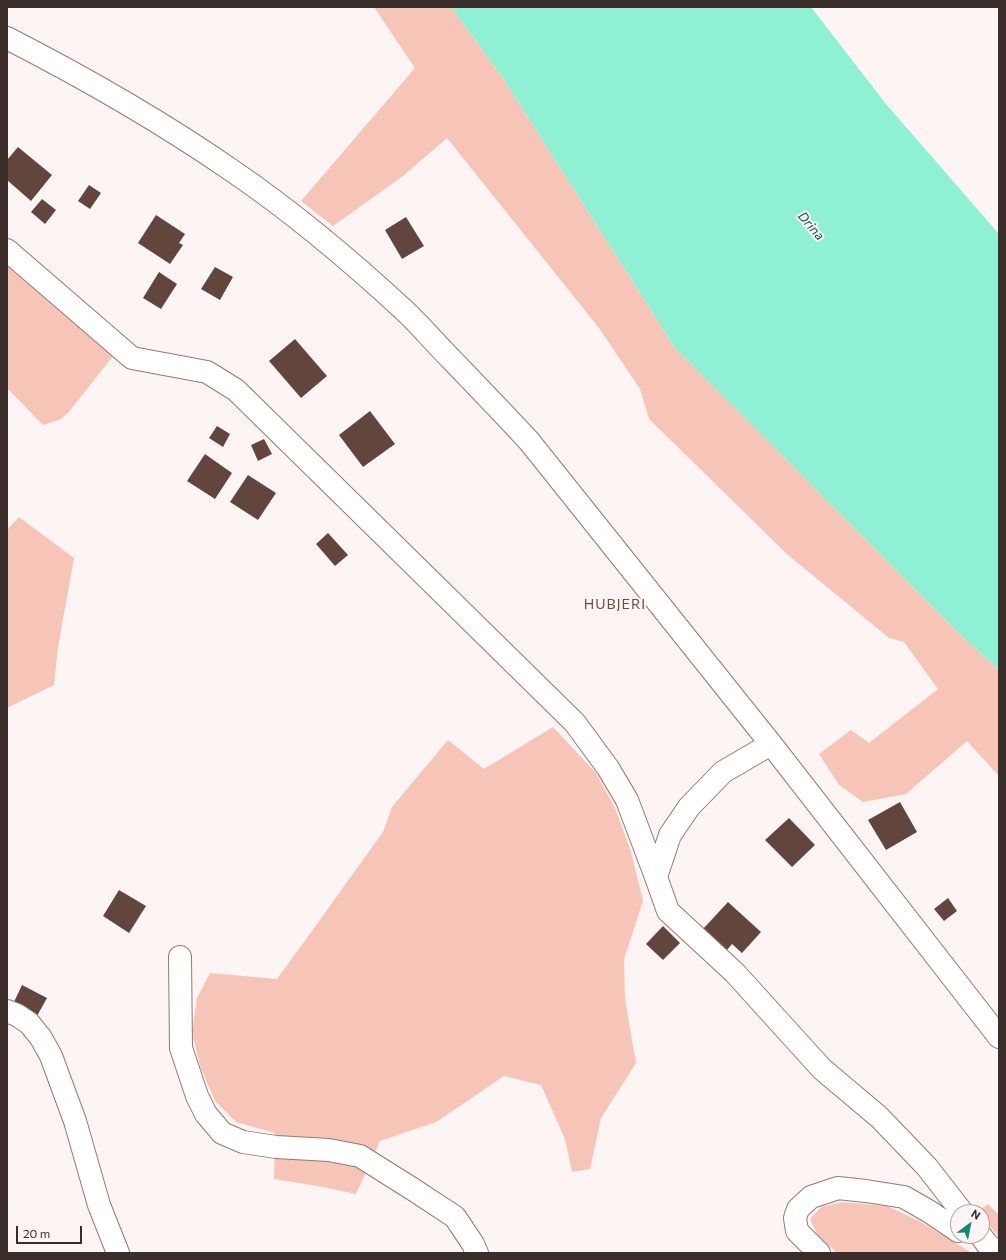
<!DOCTYPE html>
<html>
<head>
<meta charset="utf-8">
<style>
  body { margin:0 }
  #map { position:relative; width:1006px; height:1260px; overflow:hidden; background:#fcf5f3; font-family:Commissioner,sans-serif }
  canvas { display:block }
  .frame { position:absolute; inset:0; border:8px solid #3b2e2a; pointer-events:none }
  .north { position:absolute; left:950px; top:1204px; width:40px; height:40px; box-sizing:border-box; background:#fcf5f3; border:1px solid #afa5a3; border-radius:50%; rotate:32deg; font-size:11px; font-weight:700; line-height:16px; text-align:center; color:#3b2e2a }
  .north::after { content:''; display:block; margin:auto; width:14px; height:18px; background:#0c8d72; clip-path:polygon(50% 0,100% 100%,50% 72%,0 100%) }
  .scale { position:absolute; left:16px; top:1226px; width:66px; height:18px; box-sizing:border-box; border:2px solid #3b2e2a; border-top:0; padding-left:5px; font-size:12px; line-height:14px; white-space:nowrap; color:#3b2e2a; -webkit-text-stroke:3px #fcf5f3; paint-order:stroke }
</style>
</head>
<body>
<div id="map">
<canvas width="1006" height="1260"></canvas>
<div class="frame"></div>
<div class="north">N</div>
<div class="scale">20 m</div>
</div>
<script>
const ctx = document.querySelector('canvas').getContext('2d');
ctx.lineJoin = 'round';
function fillPath(path, color) { ctx.fillStyle = color; ctx.fill(path, 'evenodd'); }
function trace(path, color, width, dash) { ctx.strokeStyle = color; ctx.lineWidth = width; ctx.lineCap = dash ? 'butt' : 'round'; ctx.setLineDash(dash || []); ctx.stroke(path); }
function drawText(font, color, halo, rows, align = 'center') {
  ctx.font = font + ' Commissioner,sans-serif'; ctx.lineWidth = 4; ctx.setLineDash([]); ctx.textBaseline = 'middle'; ctx.strokeStyle = halo; ctx.fillStyle = color; for (const [text, x, y, turn = 0] of rows) {
    ctx.save(); ctx.translate(x, y); ctx.rotate((+turn || 0) * Math.PI / 180); ctx.textAlign = isNaN(turn) ? turn : align; if (halo) ctx.strokeText(text, 0, 0); ctx.fillText(text, 0, 0); ctx.restore();
  }
}
fillPath(new Path2D(`
  M374,7H451L503,78L675,348L964,638L999,670V776L967,741L906,794L863,802L839,785L819,754L851,730L869,743L938,689L904,642L889,638L788,555L649,419L640,389L599,328L447,138L403,176L333,226L301,201L415,68Z
  M7,265L113,356L68,413L59,420L43,425L7,388Z
  M19,517L74,558L58,647L54,685L7,708V530Z
  M553,727L596,773L615,808L631,852L643,901L624,959L625,999L636,1063L601,1118L590,1169L572,1172L565,1139L541,1085L504,1076L436,1122L380,1141L356,1194L318,1186L274,1179L275,1133L236,1122L215,1101L200,1066L192,1032L197,998L210,973L277,979L304,942L383,832L392,807L448,740L484,769Z
  M842,1202L887,1206L921,1222L972,1253H837L817,1234L810,1219L821,1207Z
  M988,1204L999,1215V1237L982,1217V1212H977Z`), '#f7c5b7');
fillPath(new Path2D(`
  M451,7H811L886,104L999,234V670L964,638L675,348L503,78Z`), '#8ef1d4');
fillPath(new Path2D(`
  M18,147L52,175L31,201L7,180V160Z
  M89,185L101,193L90,209L78,201Z
  M42,199L56,210L45,224L31,212Z
  M156,215L185,234L179,243L183,245L170,264L138,243Z
  M406,217L424,246L402,259L385,230Z
  M215,267L233,277L220,300L201,289Z
  M159,272L177,284L161,309L143,298Z
  M295,339L327,376L301,398L269,361Z
  M370,411L395,444L363,467L339,435Z
  M217,426L230,434L223,447L209,438Z
  M264,439L272,454L258,461L251,445Z
  M205,454L232,473L215,499L187,481Z
  M248,475L276,493L258,520L230,502Z
  M328,533L348,555L335,566L316,544Z
  M900,802L917,832L886,850L868,820Z
  M789,818L815,845L792,867L765,840Z
  M119,890L146,906L129,933L103,916Z
  M948,898L957,911L944,921L934,909Z
  M728,902L761,932L742,953L732,944L727,950L703,929Z
  M663,926L680,943L663,960L646,944Z
  M22,985L47,998L37,1016L13,1004Z`), '#62463e');
const minor = new Path2D(`
  M7,38C85,78 162,122 234,172C294,213 351,261 405,311C421,326 435,343 451,359C477,386 503,413 529,441L771,744L999,1037
  M7,250L132,358L207,372L236,390L575,723L608,768L627,800L656,877
  M771,744L723,772L689,807L670,835L656,877L668,911L735,973L822,1069L879,1117L927,1167L962,1212
  M180,957L181,1048L197,1096L206,1114L222,1133L243,1142L276,1147L329,1150L360,1156L414,1190L455,1217L473,1244L477,1253
  M7,1011L17,1015L29,1023L41,1038L51,1056L75,1121L99,1205L118,1253
  M981,1236L987,1244L998,1253
  M819,1253L797,1231L795,1218L798,1209L811,1197L838,1188L866,1191L904,1197L930,1212L958,1231`);
trace(minor, '#97786f', 24);
trace(minor, '#fff', 22);
drawText('italic 13px', '#025b49', '#fcf5f3', [
  ["Drina",811,226,49]
]);
ctx.letterSpacing = '1px';
drawText('14px', '#694d45', '#fcf5f3', [
  ["HUBJERI",615,604]
]);
ctx.letterSpacing = '0px';
</script>
</body>
</html>
